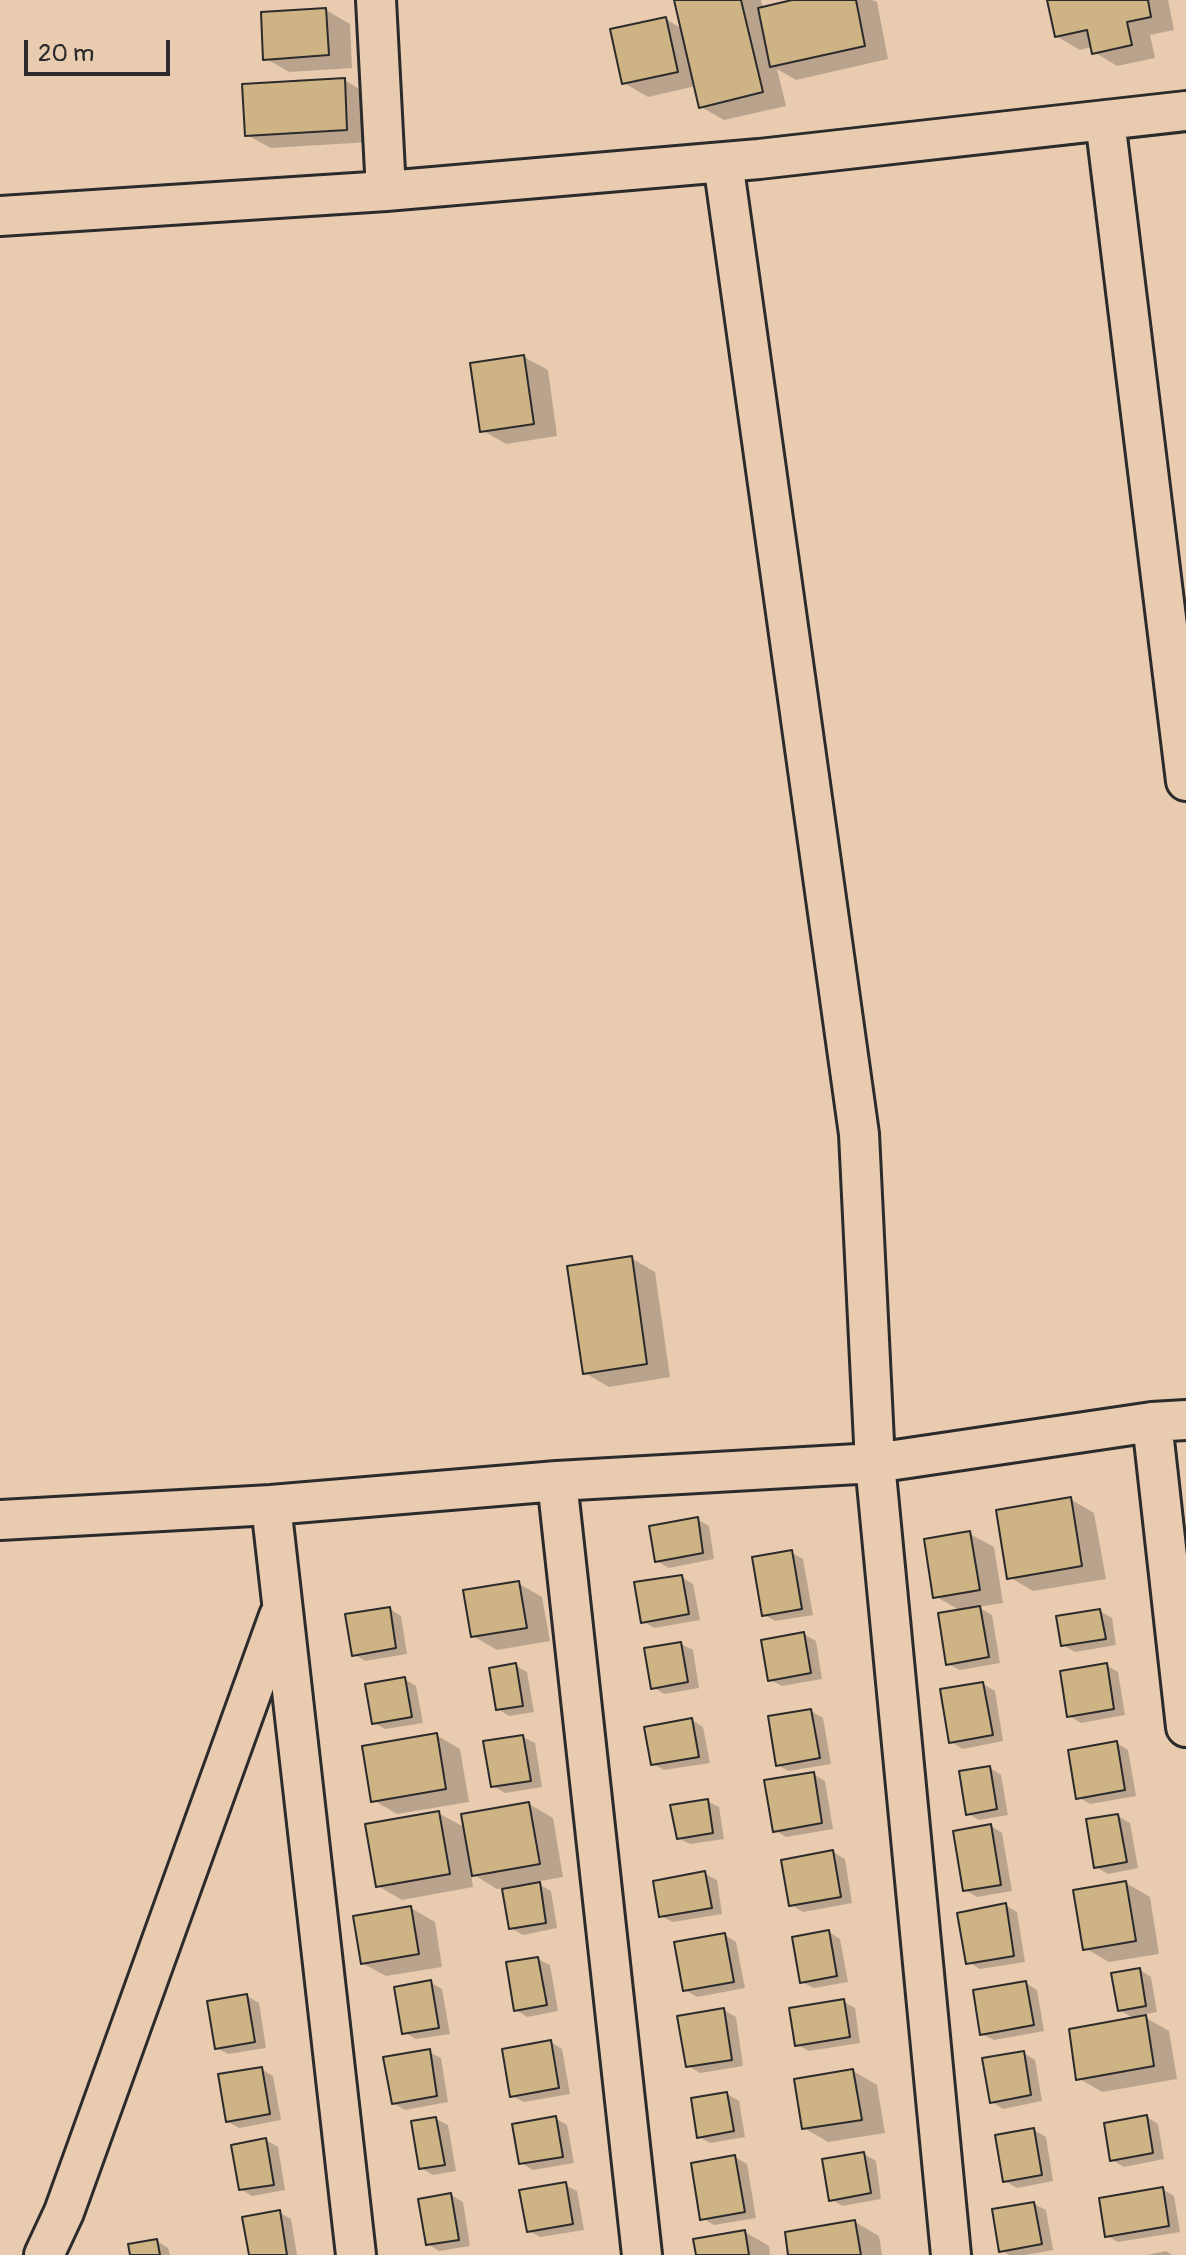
<!DOCTYPE html>
<html>
<head>
<meta charset="utf-8">
<style>
  body { margin:0 }
  #map { position:relative; width:1186px; height:2255px; overflow:hidden; background:#e9ccb0; font-family:Pangolin,sans-serif }
  canvas { display:block }
  .scale { position:absolute; left:24px; top:40px; width:146px; height:36px; box-sizing:border-box; border:4px solid #2b2b2b; border-top:0; padding-left:10px; font-size:24px; line-height:28px; white-space:nowrap; color:#2b2b2b; -webkit-text-stroke:6px #e9ccb0; paint-order:stroke }
</style>
</head>
<body>
<div id="map">
<canvas width="1186" height="2255"></canvas>
<div class="scale">20 m</div>
</div>
<script>
const ctx = document.querySelector('canvas').getContext('2d');
ctx.lineJoin = 'round';
function fillPath(path, color) { ctx.fillStyle = color; ctx.fill(path, 'evenodd'); }
function trace(path, color, width, dash) { ctx.strokeStyle = color; ctx.lineWidth = width; ctx.lineCap = dash ? 'butt' : 'round'; ctx.setLineDash(dash || []); ctx.stroke(path); }
fillPath(new Path2D(`
  M676,0H761L763,9L801,0H872L877,2L888,59L796,80L777,69L786,106L724,120L701,107L696,86L648,97L624,83L666,19L682,29Z
  M1049,0H1168L1174,30L1150,35L1155,58L1117,66L1094,52L1092,47L1080,50L1056,36Z
  M326,10L350,24L352,68L289,72L265,58Z
  M344,80L368,94L370,142L271,148L247,135Z
  M524,357L548,370L557,436L506,444L482,430Z
  M631,1258L655,1272L670,1377L609,1387L585,1373Z
  M1070,1499L1094,1513L1106,1579L1033,1591L1009,1577Z
  M697,1519L709,1526L714,1559L669,1568L657,1561Z
  M970,1534L994,1547L1003,1603L978,1607L992,1615L1000,1663L960,1670L948,1664L961,1611L935,1596Z
  M792,1553L803,1559L813,1615L775,1621L763,1614Z
  M681,1577L693,1584L700,1620L654,1628L643,1621Z
  M518,1583L542,1597L550,1641L497,1650L473,1636Z
  M390,1609L401,1616L407,1654L365,1661L354,1654Z
  M1100,1611L1112,1618L1116,1645L1075,1652L1063,1645Z
  M804,1634L816,1641L822,1679L782,1686L770,1680Z
  M681,1644L693,1650L699,1688L664,1694L653,1687Z
  M515,1665L527,1672L534,1712L509,1716L498,1709Z
  M1106,1665L1118,1672L1125,1715L1081,1723L1069,1716Z
  M404,1679L416,1686L423,1723L385,1729L374,1723Z
  M983,1684L995,1691L1003,1741L963,1749L951,1742Z
  M811,1711L823,1718L831,1764L789,1771L777,1765Z
  M692,1720L703,1727L710,1763L664,1770L653,1764Z
  M436,1735L460,1749L469,1802L397,1814L373,1800Z
  M523,1737L535,1743L542,1787L505,1793L493,1786Z
  M1117,1743L1128,1750L1136,1796L1090,1804L1078,1797Z
  M990,1768L1001,1775L1008,1815L979,1820L967,1813Z
  M813,1774L825,1781L833,1829L786,1837L774,1830Z
  M707,1801L719,1807L724,1839L690,1844L678,1838Z
  M529,1804L553,1818L563,1877L535,1882L551,1891L557,1928L523,1935L511,1928L504,1888L497,1889L471,1873L473,1887L402,1900L378,1886L438,1813L466,1828Z
  M1118,1816L1130,1823L1138,1868L1108,1874L1096,1867Z
  M991,1826L1002,1833L1012,1891L977,1897L965,1890Z
  M833,1852L845,1859L852,1903L803,1912L791,1905Z
  M705,1874L717,1880L722,1914L673,1922L661,1916Z
  M1126,1883L1150,1897L1159,1954L1109,1962L1085,1948Z
  M1005,1905L1017,1912L1025,1962L980,1969L968,1962Z
  M411,1908L435,1922L442,1967L386,1976L362,1963Z
  M829,1932L840,1939L848,1982L814,1988L802,1982Z
  M725,1935L736,1942L745,1988L697,1997L685,1990Z
  M538,1959L550,1965L558,2011L527,2017L516,2010Z
  M1140,1970L1151,1977L1157,2012L1141,2015L1169,2031L1177,2079L1102,2092L1078,2078L1135,2019L1119,2010Z
  M430,1982L442,1989L450,2034L416,2039L404,2032Z
  M1026,1983L1037,1990L1044,2031L994,2040L982,2034Z
  M247,1996L259,2003L266,2048L228,2054L217,2048Z
  M843,2001L855,2008L860,2043L809,2051L797,2045Z
  M724,2010L736,2017L743,2066L700,2073L688,2066Z
  M551,2042L562,2049L570,2094L524,2102L512,2096Z
  M429,2052L441,2058L448,2102L405,2110L393,2103Z
  M1024,2053L1035,2060L1042,2101L1003,2109L992,2102Z
  M261,2069L273,2076L281,2120L239,2128L227,2121Z
  M853,2071L877,2085L885,2133L828,2142L804,2128Z
  M727,2094L739,2101L745,2137L710,2143L699,2137Z
  M1147,2117L1158,2124L1164,2159L1124,2167L1112,2160Z
  M555,2118L567,2125L574,2163L533,2170L521,2163Z
  M436,2119L448,2125L456,2171L433,2175L421,2168Z
  M1034,2130L1046,2137L1053,2181L1017,2188L1005,2181Z
  M266,2140L278,2147L285,2190L252,2196L240,2189Z
  M864,2154L876,2161L881,2199L842,2206L831,2199Z
  M735,2157L747,2164L756,2218L714,2225L702,2218Z
  M565,2185L577,2191L584,2230L540,2237L529,2231Z
  M1162,2189L1174,2196L1180,2232L1118,2242L1107,2236Z
  M451,2195L463,2202L470,2246L439,2251L428,2244Z
  M1034,2204L1046,2210L1053,2250L1025,2255H1009L1001,2250Z
  M279,2212L291,2219L297,2255H251Z
  M855,2222L879,2236L882,2255H790Z
  M745,2232L769,2246L770,2255H698Z
  M157,2241L168,2248L170,2255H132Z
  M1166,2251L1172,2255H1147Z`), '#0003');
const building = new Path2D(`
  M674,0H741L763,92L699,108Z
  M792,0H856L865,46L770,67L758,8Z
  M1047,0H1148L1151,17L1127,22L1132,45L1092,54L1087,30L1055,37Z
  M326,8L329,55L263,60L261,12Z
  M666,17L678,72L622,84L610,29Z
  M345,78L347,130L245,136L242,84Z
  M524,355L534,424L480,432L470,363Z
  M632,1256L647,1364L583,1374L567,1266Z
  M1071,1497L1082,1566L1007,1579L996,1510Z
  M698,1517L703,1553L655,1562L649,1526Z
  M970,1531L980,1590L933,1598L924,1539Z
  M792,1550L802,1609L762,1616L752,1557Z
  M682,1575L689,1614L641,1623L634,1582Z
  M519,1581L527,1628L471,1637L463,1590Z
  M980,1606L989,1657L946,1665L938,1613Z
  M390,1607L396,1648L352,1656L345,1614Z
  M1100,1609L1106,1639L1061,1646L1056,1616Z
  M804,1632L811,1673L768,1681L761,1640Z
  M681,1642L688,1682L651,1689L644,1648Z
  M516,1663L523,1706L496,1710L489,1668Z
  M1107,1663L1114,1709L1067,1717L1060,1671Z
  M405,1677L412,1717L372,1724L365,1684Z
  M983,1682L993,1735L949,1743L940,1689Z
  M811,1709L820,1758L776,1766L768,1716Z
  M692,1718L699,1757L651,1765L644,1727Z
  M437,1733L446,1789L371,1802L362,1746Z
  M523,1735L531,1781L491,1787L483,1741Z
  M1117,1741L1125,1790L1076,1799L1068,1750Z
  M990,1766L997,1809L966,1815L959,1771Z
  M814,1772L822,1823L773,1832L764,1780Z
  M708,1799L713,1833L677,1839L670,1805Z
  M529,1802L540,1864L472,1876L461,1814Z
  M439,1811L450,1874L376,1887L365,1824Z
  M1118,1814L1127,1862L1094,1868L1086,1819Z
  M991,1824L1001,1885L963,1891L953,1831Z
  M833,1850L841,1897L789,1906L781,1860Z
  M705,1871L712,1908L659,1917L653,1881Z
  M1126,1881L1136,1941L1083,1950L1073,1890Z
  M540,1882L546,1923L509,1929L502,1889Z
  M1006,1903L1014,1956L966,1964L957,1913Z
  M411,1906L419,1954L361,1964L353,1916Z
  M829,1930L837,1976L800,1983L792,1937Z
  M725,1933L734,1982L683,1991L674,1942Z
  M538,1957L547,2005L514,2011L506,1962Z
  M1140,1968L1146,2006L1118,2011L1111,1973Z
  M431,1980L439,2028L402,2034L394,1987Z
  M1026,1981L1034,2025L980,2035L973,1990Z
  M247,1994L255,2042L215,2049L207,2001Z
  M844,1999L850,2037L795,2046L789,2008Z
  M724,2008L732,2060L686,2067L677,2016Z
  M1146,2015L1154,2066L1076,2080L1069,2029Z
  M551,2040L559,2088L510,2097L502,2049Z
  M430,2049L437,2096L392,2104L383,2057Z
  M1024,2051L1031,2095L990,2103L982,2058Z
  M262,2067L270,2114L226,2122L218,2074Z
  M853,2069L862,2120L802,2129L794,2079Z
  M727,2092L734,2131L697,2138L691,2098Z
  M1147,2115L1153,2153L1110,2161L1104,2123Z
  M556,2116L563,2157L519,2164L512,2124Z
  M436,2117L445,2165L419,2169L411,2121Z
  M1034,2128L1042,2175L1003,2182L995,2135Z
  M266,2138L274,2185L239,2190L231,2145Z
  M864,2152L871,2193L829,2201L822,2159Z
  M735,2155L745,2212L700,2220L691,2163Z
  M566,2182L573,2224L527,2232L519,2190Z
  M1163,2187L1169,2226L1105,2237L1099,2198Z
  M451,2193L459,2240L426,2245L418,2199Z
  M1034,2202L1042,2244L999,2252L992,2209Z
  M280,2210L287,2255H249L242,2217Z
  M855,2220L861,2255H788L785,2232Z
  M745,2230L749,2255H696L693,2239Z
  M157,2239L160,2255H130L128,2244Z`);
fillPath(building, '#ceb384');
trace(building, '#2b2b2b', 2);
const street = new Path2D(`
  M376,0L386,191
  M1105,120L1186,781
  M723,162L859,1134L875,1463L951,2255
  M0,216L386,191L759,159L1186,111
  M1152,1422L1186,1727
  M557,1481L642,2255
  M271,1505L356,2255
  M0,1520L271,1505L557,1481L875,1463L1152,1422L1186,1420
  M44,2255L64,2212L279,1616`);
trace(street, '#2b2b2b', 44);
trace(street, '#e9ccb0', 38);
</script>
</body>
</html>
